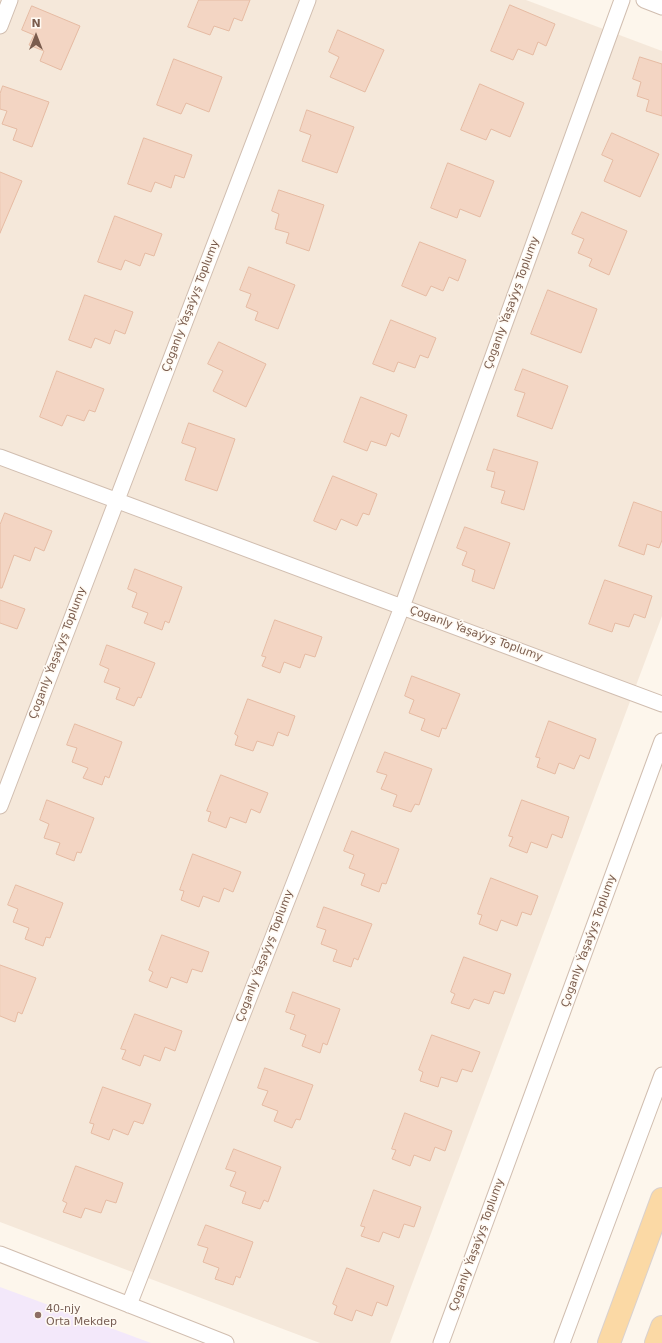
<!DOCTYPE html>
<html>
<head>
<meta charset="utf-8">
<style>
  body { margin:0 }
  #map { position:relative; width:662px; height:1343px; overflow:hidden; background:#fdf6ec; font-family:"DejaVu Sans",sans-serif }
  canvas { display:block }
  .north { position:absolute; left:16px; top:16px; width:40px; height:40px; -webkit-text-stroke:3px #fffaf3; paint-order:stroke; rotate:0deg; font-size:11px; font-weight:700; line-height:16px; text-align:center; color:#7a5c4d }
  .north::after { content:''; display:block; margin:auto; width:14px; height:18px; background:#7a5c4d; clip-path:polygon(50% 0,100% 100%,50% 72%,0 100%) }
</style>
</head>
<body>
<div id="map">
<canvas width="662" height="1343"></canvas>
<div class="north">N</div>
</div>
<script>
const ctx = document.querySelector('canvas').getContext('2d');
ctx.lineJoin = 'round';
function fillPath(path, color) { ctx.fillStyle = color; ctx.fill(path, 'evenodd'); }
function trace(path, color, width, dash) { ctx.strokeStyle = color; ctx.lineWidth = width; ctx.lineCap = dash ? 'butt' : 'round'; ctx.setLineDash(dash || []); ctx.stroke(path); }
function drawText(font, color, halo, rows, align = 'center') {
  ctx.font = font + ' "DejaVu Sans",sans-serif'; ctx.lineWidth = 3; ctx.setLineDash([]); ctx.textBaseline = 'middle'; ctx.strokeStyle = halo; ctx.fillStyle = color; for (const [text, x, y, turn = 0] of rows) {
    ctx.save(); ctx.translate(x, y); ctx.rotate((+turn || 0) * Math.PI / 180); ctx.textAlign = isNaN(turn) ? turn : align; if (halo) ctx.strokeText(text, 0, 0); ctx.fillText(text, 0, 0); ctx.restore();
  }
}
fillPath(new Path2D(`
  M0,0H526L662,51V616L390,1343H320L0,1222Z`), '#f5e8da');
fillPath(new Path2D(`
  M0,1287L151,1343H0Z`), '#f3e8fa');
const building = new Path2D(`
  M199,0H250L242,21L234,18L229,31L214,26L210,35L188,27Z
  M510,5L555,24L546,46L538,42L533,55L518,49L513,60L491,51Z
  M32,6L80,26L61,70L40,61L44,51L29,45L34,35L22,30Z
  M338,30L384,50L365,92L330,77L339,57L329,52Z
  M640,57L662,64V116L646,111L649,100L637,96L641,82L633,79Z
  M174,59L222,77L209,112L186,103L181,114L157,105Z
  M480,84L524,103L510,137L491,129L486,140L461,130Z
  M3,86L49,102L32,147L13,140L17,129L2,124L7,111L0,109V94Z
  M307,110L354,127L337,173L302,161L311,135L300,131Z
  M612,133L659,154L640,197L604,181L613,160L602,155Z
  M144,138L192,155L184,178L175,175L171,188L155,182L151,192L128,184Z
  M448,163L494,181L480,217L460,209L457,218L431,208Z
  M0,172L22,181L0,233Z
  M279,190L324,205L309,251L286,243L289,233L275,229L279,214L272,211Z
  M582,212L627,231L609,275L589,266L592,259L578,253L584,239L572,234Z
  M115,216L162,234L154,256L145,253L140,266L125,260L121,270L98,262Z
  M420,242L466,260L458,281L449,277L443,291L431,286L426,296L402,286Z
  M249,267L295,285L278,329L255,320L258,312L246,307L251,294L240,290Z
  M548,290L597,309L581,353L531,334Z
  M85,295L133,312L125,334L115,330L110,344L95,338L91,348L69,340Z
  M391,320L436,338L428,358L420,355L415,368L398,362L394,372L373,364Z
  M219,342L266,364L246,407L213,391L223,371L208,364Z
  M523,369L568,386L552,429L517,416L525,393L515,390Z
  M57,371L104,389L95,412L89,410L84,421L67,415L62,426L40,417Z
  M361,397L407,415L399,437L391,433L386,446L371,441L367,451L344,442Z
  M189,423L235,439L217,491L185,480L196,448L182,443Z
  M494,449L538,462L524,510L501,503L505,491L491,487L495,472L487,470Z
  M333,476L377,494L369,515L363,513L357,526L341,519L336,530L314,521Z
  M634,502L662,512V540L659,548L647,544L644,555L619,546Z
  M5,513L52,531L44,551L35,547L30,561L14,555L2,588H0V525Z
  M465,527L510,543L494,589L472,581L475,570L462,565L467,552L457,548Z
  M135,569L182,587L169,623L165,621L162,630L144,623L148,613L132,607L137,593L128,589Z
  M605,580L652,596L645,618L634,614L629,627L615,623L612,632L589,624Z
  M0,600L25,609L17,629L0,623Z
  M275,620L322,637L315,657L305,654L300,668L284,662L280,673L262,666L266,657L262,656Z
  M107,645L155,663L141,698L138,697L134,706L116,699L120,688L104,682L109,669L100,665Z
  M412,676L460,694L446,729L442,728L439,737L421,730L425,719L409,713L414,700L405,696Z
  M248,699L295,716L288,736L278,732L273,746L257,741L253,751L235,745L238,736L235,734Z
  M549,721L596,739L589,759L580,755L574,769L559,763L555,774L537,767L540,758L536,757Z
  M75,724L122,742L109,778L105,776L102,785L83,778L88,768L72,762L77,748L67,745Z
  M385,752L432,769L419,805L415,804L411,812L393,806L397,795L381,789L387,775L377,772Z
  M221,775L268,793L260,813L251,809L246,823L230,817L226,828L208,821L211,812L207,811Z
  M47,800L94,818L81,853L77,852L74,861L56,854L60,843L44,838L49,824L40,820Z
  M522,800L569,817L562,838L552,834L547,848L531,842L527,853L509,846L513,837L509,836Z
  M352,831L399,849L386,884L382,883L379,892L361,885L365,874L349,868L354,855L344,851Z
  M193,854L241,872L233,892L224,888L219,902L203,896L199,907L181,900L184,891L180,890Z
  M491,878L538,896L531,915L522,912L517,926L501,920L497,931L479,924L482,915L478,914Z
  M16,885L63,903L50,938L46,937L43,946L25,939L29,928L13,922L18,909L8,905Z
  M324,907L372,924L358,960L354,958L351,967L333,961L337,950L321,944L326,930L317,927Z
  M162,935L209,952L202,972L192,969L187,983L171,977L167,988L149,981L153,972L149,970Z
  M464,957L511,974L504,994L494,991L489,1004L474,999L469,1009L451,1003L455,994L451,992Z
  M0,965L36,978L22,1014L18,1012L15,1022L0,1016Z
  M293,992L340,1009L327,1045L323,1043L320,1053L302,1046L306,1035L290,1029L295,1015L286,1012Z
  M135,1014L182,1031L175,1051L165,1047L160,1061L144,1055L140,1066L122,1059L126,1050L121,1049Z
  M432,1035L480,1052L472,1072L462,1069L457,1082L441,1077L438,1087L420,1081L423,1072L419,1070Z
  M265,1068L313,1085L300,1120L296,1119L292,1128L274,1121L278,1111L262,1105L268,1091L258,1088Z
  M103,1087L151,1104L143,1124L134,1121L128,1135L113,1129L109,1140L91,1133L94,1124L90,1123Z
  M405,1113L452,1131L445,1151L435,1147L430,1161L414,1155L410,1166L392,1159L396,1150L392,1149Z
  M234,1149L281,1167L268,1202L264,1200L260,1209L242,1203L246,1192L230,1186L236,1172L226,1169Z
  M76,1166L123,1183L116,1203L106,1200L101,1213L85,1208L81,1218L63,1212L67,1203L63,1201Z
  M374,1190L421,1207L414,1227L404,1224L399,1238L383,1232L379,1242L361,1236L365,1227L361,1226Z
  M206,1225L253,1242L240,1278L236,1276L233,1285L215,1279L219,1268L203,1262L208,1248L198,1245Z
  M347,1268L394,1286L387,1306L377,1302L372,1316L356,1310L352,1321L334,1314L337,1306L333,1304Z`);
fillPath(building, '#f3d5c3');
trace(building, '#e6bba3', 1);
const minor = new Path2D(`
  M644,0L662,7
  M0,26L10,0
  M0,457L662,704
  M0,806L308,0
  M0,1254L226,1343
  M129,1305L402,607L622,0
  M441,1343L662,741
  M562,1343L662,1075`);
const primary = new Path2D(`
  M609,1343L662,1199
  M656,1343L662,1327`);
trace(minor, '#d1beb0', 17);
trace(primary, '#dad1cd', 24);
trace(minor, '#fff', 15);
trace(primary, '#fbd9a5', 22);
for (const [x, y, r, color] of [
  [38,1315,4,"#8d6e63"]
]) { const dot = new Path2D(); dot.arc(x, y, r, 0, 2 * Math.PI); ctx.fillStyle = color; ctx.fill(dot); trace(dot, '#fffaf3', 1.5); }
drawText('11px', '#7a5c4d', '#fffaf3', [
  ["Çoganly Ýaşaýyş Toplumy",512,303,-70],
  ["Çoganly Ýaşaýyş Toplumy",191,306,-69],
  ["Çoganly Ýaşaýyş Toplumy",476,634,20],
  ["Çoganly Ýaşaýyş Toplumy",58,653,-69],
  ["Çoganly Ýaşaýyş Toplumy",589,941,-70],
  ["Çoganly Ýaşaýyş Toplumy",265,956,-69],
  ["Çoganly Ýaşaýyş Toplumy",477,1245,-70]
]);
drawText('11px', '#785e54', '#fffaf3', [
  ["40-njy",46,1309],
  ["Orta Mekdep",46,1322]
], 'left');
</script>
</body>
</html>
